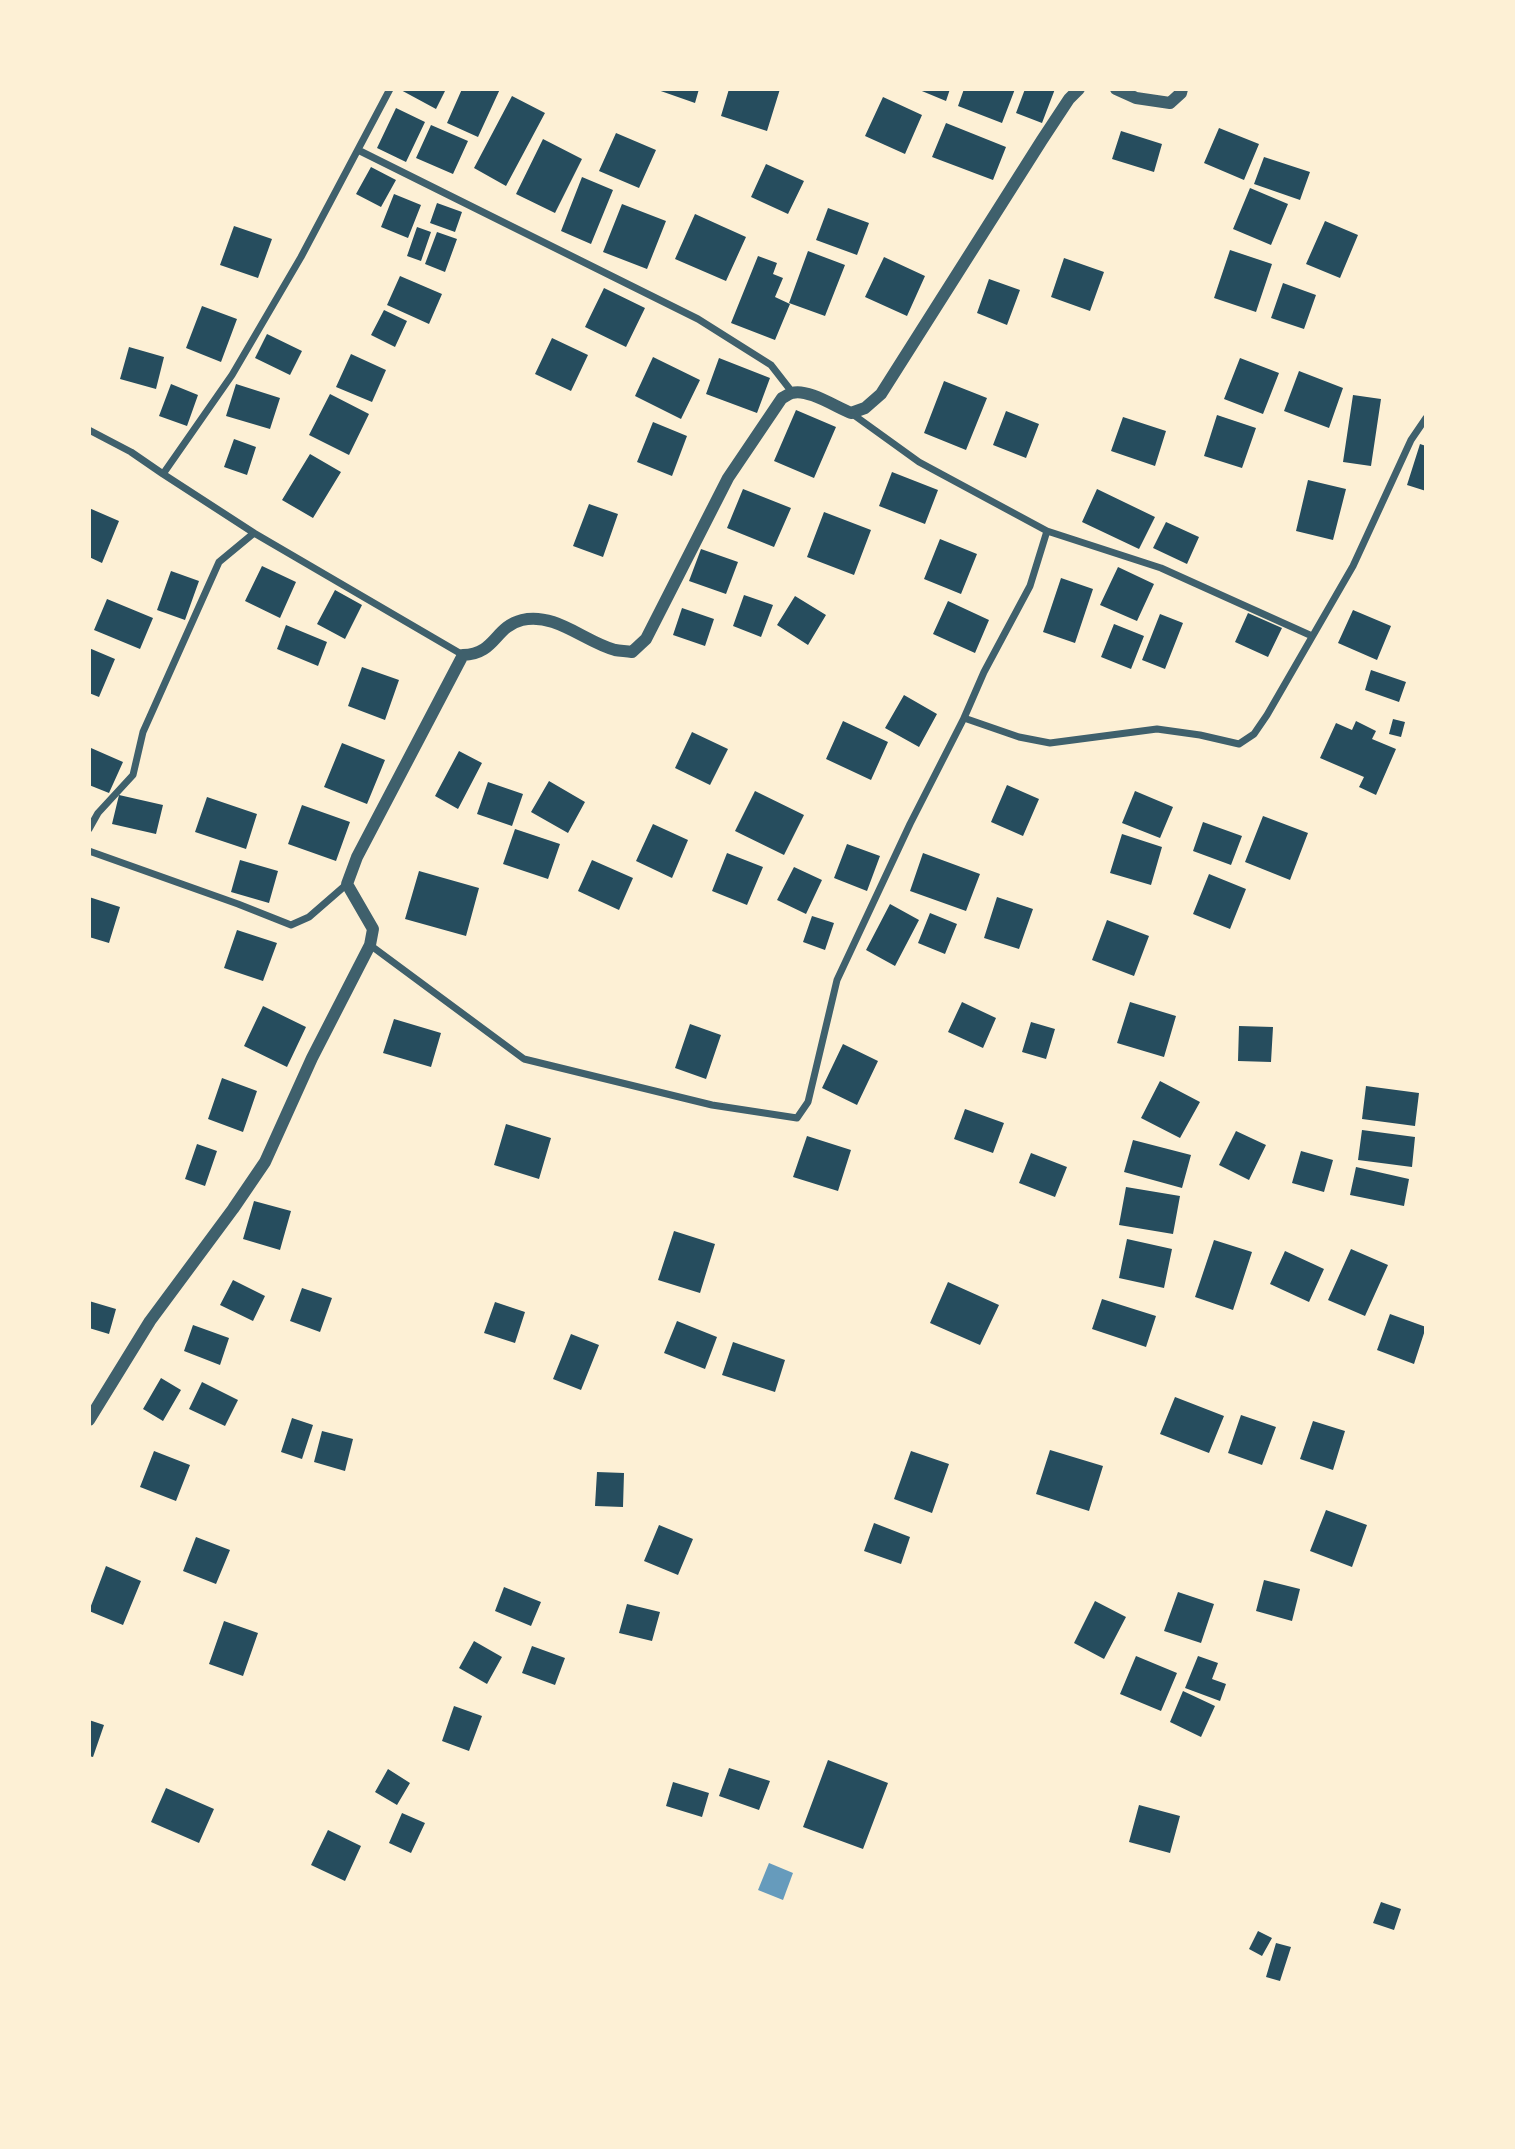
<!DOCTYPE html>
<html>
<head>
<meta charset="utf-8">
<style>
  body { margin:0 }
  #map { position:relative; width:1515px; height:2149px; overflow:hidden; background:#fdf0d5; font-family:Signika,sans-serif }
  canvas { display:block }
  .frame { position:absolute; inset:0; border:91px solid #fdf0d5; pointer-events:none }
</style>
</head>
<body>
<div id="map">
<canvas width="1515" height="2149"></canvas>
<div class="frame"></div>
</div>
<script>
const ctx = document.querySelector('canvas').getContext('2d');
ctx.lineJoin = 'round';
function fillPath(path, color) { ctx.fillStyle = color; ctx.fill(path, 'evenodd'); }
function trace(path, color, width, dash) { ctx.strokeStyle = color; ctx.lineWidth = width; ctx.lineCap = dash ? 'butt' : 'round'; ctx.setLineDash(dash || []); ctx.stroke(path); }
fillPath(new Path2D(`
  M769,1863L793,1873L783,1900L758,1890Z`), '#669bbc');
fillPath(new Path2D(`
  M399,89H446L436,109Z
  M462,89H500L478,137L447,123Z
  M655,89H699L695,103Z
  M729,89H780L767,131L721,116Z
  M917,89H950L946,101Z
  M964,89H1015L1002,123L958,106Z
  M1025,89H1055L1042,123L1016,113Z
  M512,96L545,113L506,186L474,168Z
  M883,97L922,115L905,154L865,136Z
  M396,108L425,122L406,162L377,148Z
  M946,123L1006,147L993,180L932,157Z
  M431,125L468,141L453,174L416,158Z
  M1219,128L1259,144L1244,180L1204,163Z
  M1121,131L1162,144L1154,172L1112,159Z
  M616,133L656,150L639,188L599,171Z
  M543,139L582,159L555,213L516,194Z
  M1264,157L1310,172L1300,200L1254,184Z
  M766,164L804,181L788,214L751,197Z
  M371,167L396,180L381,207L356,194Z
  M582,177L613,190L591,244L561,231Z
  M1250,188L1288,204L1271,245L1233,229Z
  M394,194L421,205L408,238L381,227Z
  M437,203L462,212L455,232L430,223Z
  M622,204L666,221L647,269L603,252Z
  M828,208L869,223L857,255L816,240Z
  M695,214L746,237L726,281L675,259Z
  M1325,221L1358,235L1340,278L1306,264Z
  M234,226L272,239L258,278L220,265Z
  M417,227L431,232L421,261L407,256Z
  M437,232L457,239L445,272L425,264Z
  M1230,250L1272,264L1256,312L1214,298Z
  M808,251L845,265L825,316L789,303Z
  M758,256L777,263L773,274L783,278L775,297L790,304L775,340L731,323Z
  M884,257L925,276L907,316L865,297Z
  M1064,258L1104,272L1090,311L1051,297Z
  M400,276L442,294L429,324L387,305Z
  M989,279L1020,290L1007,325L977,313Z
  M1283,283L1316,295L1304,329L1271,318Z
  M604,288L645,308L626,347L585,327Z
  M202,306L237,319L221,362L186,348Z
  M384,310L407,321L395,347L371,335Z
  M267,334L302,351L290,375L255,358Z
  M552,338L588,355L571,391L535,374Z
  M129,347L164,357L156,389L120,379Z
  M351,354L386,370L372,402L336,387Z
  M653,357L700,380L681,419L635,396Z
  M719,358L770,378L757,413L706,394Z
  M1240,358L1279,373L1263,414L1224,399Z
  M1299,371L1343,388L1329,428L1284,411Z
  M944,381L987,398L966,450L924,433Z
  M171,384L198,395L187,426L159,416Z
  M236,384L280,398L270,429L226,416Z
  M330,394L369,414L349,455L309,435Z
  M1353,395L1381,399L1371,466L1343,462Z
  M796,410L836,427L814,478L774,461Z
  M1006,411L1039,424L1026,458L993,445Z
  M1217,415L1256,428L1242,468L1204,456Z
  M1123,417L1166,431L1155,466L1111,451Z
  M653,422L687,436L672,476L637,462Z
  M234,439L256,447L247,475L224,467Z
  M1420,444L1426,446V491L1407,485Z
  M310,454L341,472L313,518L282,500Z
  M892,472L938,490L925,524L879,506Z
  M1308,480L1346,489L1333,540L1296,531Z
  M743,489L791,508L774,547L727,528Z
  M1097,489L1155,517L1139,549L1082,522Z
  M589,504L618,514L603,557L573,546Z
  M89,508L119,521L102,563L89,557Z
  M824,512L871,530L854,575L807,557Z
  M1166,522L1199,537L1187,564L1153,548Z
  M940,539L977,554L961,594L924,579Z
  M701,549L738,562L726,594L689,581Z
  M262,566L296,582L280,618L245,601Z
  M1118,567L1154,584L1137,621L1100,605Z
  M171,571L199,581L185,620L157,610Z
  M1061,578L1093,589L1075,643L1043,632Z
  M335,590L362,605L345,639L317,624Z
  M744,595L773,605L761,637L733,626Z
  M795,596L826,615L808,645L777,625Z
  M107,599L153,618L140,649L94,630Z
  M948,601L989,620L975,653L933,634Z
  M682,608L714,619L705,646L673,635Z
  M1353,610L1391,626L1377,660L1338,643Z
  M1248,613L1282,628L1268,657L1235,642Z
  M1160,614L1183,623L1165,669L1142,660Z
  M1114,624L1144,636L1131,669L1101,657Z
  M286,625L327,642L318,666L277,649Z
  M89,648L115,659L99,697L89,693Z
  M362,667L399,680L385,720L348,706Z
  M1371,670L1406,682L1399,702L1365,690Z
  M904,695L937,714L919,747L885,728Z
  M1393,719L1405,722L1401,737L1389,734Z
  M843,721L888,742L871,780L826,759Z
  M1356,721L1376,731L1372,739L1396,749L1376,795L1359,787L1364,777L1320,758L1336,723L1352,730Z
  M692,732L728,749L710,785L675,768Z
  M342,743L385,760L367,804L324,787Z
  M91,748L123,762L109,793L89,785Z
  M459,751L482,763L458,809L435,796Z
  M549,781L585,802L568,833L531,812Z
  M488,782L523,794L512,826L477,814Z
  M1007,785L1039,799L1023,836L991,822Z
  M755,791L804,815L784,855L735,831Z
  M1135,791L1173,807L1160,838L1122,823Z
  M119,795L163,805L156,834L112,824Z
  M207,797L257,814L246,849L195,832Z
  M302,805L350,822L336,861L288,844Z
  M1263,816L1308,833L1290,880L1245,862Z
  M1203,822L1242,836L1231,865L1193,851Z
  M653,824L688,840L672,878L636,861Z
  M515,829L560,844L548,879L503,864Z
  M1122,834L1162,847L1151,885L1110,873Z
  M847,844L880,856L867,891L834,878Z
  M727,853L763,867L747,905L712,891Z
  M923,853L980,874L966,911L910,891Z
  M240,860L278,871L269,903L231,892Z
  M592,860L633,878L619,910L578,891Z
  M794,867L822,880L806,914L777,900Z
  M419,871L479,888L466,936L405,919Z
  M1209,874L1246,889L1230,929L1193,914Z
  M89,897L120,907L109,943L89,937Z
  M997,897L1033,909L1019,949L984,938Z
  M890,904L919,920L895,966L866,950Z
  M930,913L957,924L945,954L918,943Z
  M812,916L834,923L825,950L803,942Z
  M1107,920L1149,936L1134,976L1092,960Z
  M237,930L277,943L263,981L224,968Z
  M962,1002L996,1018L983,1048L948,1032Z
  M1130,1002L1176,1016L1164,1057L1117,1043Z
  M263,1006L306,1027L287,1067L244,1046Z
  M394,1019L441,1033L431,1067L383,1053Z
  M1031,1022L1055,1029L1046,1059L1022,1052Z
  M690,1024L721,1035L706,1079L675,1068Z
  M1239,1026L1273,1027L1271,1062L1238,1061Z
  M843,1044L878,1061L857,1105L822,1088Z
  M222,1078L257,1091L243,1132L208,1119Z
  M1160,1081L1200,1102L1180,1138L1141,1118Z
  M1366,1086L1419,1093L1415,1126L1362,1119Z
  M965,1109L1004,1123L993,1153L954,1139Z
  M506,1124L551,1138L539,1179L494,1165Z
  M1362,1130L1415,1137L1412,1167L1358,1160Z
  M1236,1131L1266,1145L1249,1180L1219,1165Z
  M807,1136L851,1150L838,1191L793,1177Z
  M1133,1140L1191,1155L1182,1188L1124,1172Z
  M197,1144L217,1151L205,1186L185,1179Z
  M1301,1151L1333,1160L1324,1192L1292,1183Z
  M1031,1153L1067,1167L1055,1197L1019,1183Z
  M1356,1167L1409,1179L1404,1206L1350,1195Z
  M1126,1187L1180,1196L1173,1234L1119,1225Z
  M254,1201L291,1211L280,1250L243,1239Z
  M674,1231L715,1244L700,1293L658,1280Z
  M1127,1239L1172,1249L1164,1288L1119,1278Z
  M1214,1240L1252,1252L1233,1310L1195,1297Z
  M1351,1249L1388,1265L1365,1316L1328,1300Z
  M1285,1251L1324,1269L1309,1302L1270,1284Z
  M233,1280L265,1296L253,1321L220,1305Z
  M948,1282L999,1305L980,1345L930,1323Z
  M302,1288L332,1298L320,1332L290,1321Z
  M1102,1299L1156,1316L1146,1347L1092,1329Z
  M89,1301L116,1309L109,1334L89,1328Z
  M495,1302L525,1312L515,1343L484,1333Z
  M1390,1314L1426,1327L1414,1364L1377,1350Z
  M677,1321L717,1337L705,1369L664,1353Z
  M193,1325L229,1338L220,1365L184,1351Z
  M571,1334L599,1345L581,1390L553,1379Z
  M733,1342L785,1360L775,1392L722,1375Z
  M161,1378L181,1390L163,1421L143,1409Z
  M202,1382L238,1400L225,1426L189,1409Z
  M1175,1397L1224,1416L1209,1453L1160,1434Z
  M1241,1415L1276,1427L1262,1465L1228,1453Z
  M292,1418L313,1425L302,1459L281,1452Z
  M1313,1421L1345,1431L1333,1470L1300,1459Z
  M322,1431L353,1439L345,1471L314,1462Z
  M1050,1450L1103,1466L1089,1511L1036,1494Z
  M154,1451L190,1465L176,1501L140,1487Z
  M911,1451L949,1464L932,1513L894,1499Z
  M597,1472L624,1473L623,1507L595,1506Z
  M1326,1510L1367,1525L1352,1567L1310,1551Z
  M874,1523L910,1537L901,1564L864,1551Z
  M659,1525L693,1539L678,1575L644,1561Z
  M196,1537L230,1550L216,1584L183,1571Z
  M106,1566L141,1581L123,1625L89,1611Z
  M1264,1580L1300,1589L1292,1621L1256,1611Z
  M504,1587L541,1602L531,1626L495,1611Z
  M1178,1592L1214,1604L1201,1643L1164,1631Z
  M1095,1601L1126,1617L1104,1659L1074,1643Z
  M627,1604L660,1612L652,1641L619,1633Z
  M224,1621L258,1633L243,1676L209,1664Z
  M474,1641L502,1657L487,1684L459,1668Z
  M532,1646L565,1658L555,1685L522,1673Z
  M1136,1656L1177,1673L1161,1711L1120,1694Z
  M1198,1656L1218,1663L1212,1679L1226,1684L1220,1701L1185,1688Z
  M1183,1691L1215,1706L1201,1737L1170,1722Z
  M454,1706L482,1716L469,1751L442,1741Z
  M89,1720L104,1725L93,1757L89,1756Z
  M828,1760L888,1783L863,1849L803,1827Z
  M729,1768L770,1781L759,1810L719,1796Z
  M388,1769L410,1783L397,1805L375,1792Z
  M673,1782L709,1793L702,1817L666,1806Z
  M166,1788L214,1809L199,1843L151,1822Z
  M1139,1805L1180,1816L1170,1853L1129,1842Z
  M402,1813L425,1823L411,1853L389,1843Z
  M328,1830L361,1846L345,1881L311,1865Z
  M1381,1902L1401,1909L1394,1930L1373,1923Z
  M1258,1931L1272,1938L1262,1956L1249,1949Z
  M1276,1943L1291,1947L1280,1981L1266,1977Z`), '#264d5e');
trace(new Path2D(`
  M358,150L698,319L771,365L792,392
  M851,413L919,462L1047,531L1161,568L1312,636
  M89,430L131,452L163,474
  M254,533L163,474L232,375L301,257L390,89
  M964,718L984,672L1030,586L1047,531
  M89,829L98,813L133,775L143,732L219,562L254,533L463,655
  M89,851L238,904L291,925L309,917L347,884
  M370,945L524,1059L712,1105L797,1118L808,1102L837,980L910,824L964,718L1019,737L1050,743L1157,729L1200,735L1239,744L1254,734L1267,715L1353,566L1411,440L1426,418`), '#3f606c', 7);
trace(new Path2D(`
  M1116,89L1136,98L1170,103L1181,93L1182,89
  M89,1420L150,1321L233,1209L265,1162L312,1058L370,945L373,929L347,884L357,857L463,655C496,654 494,627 522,620C555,612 585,642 615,650C620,651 626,651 632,652L646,639L728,478L782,398C785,397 788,394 792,393C807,388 836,407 851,413L865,408L881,394L1042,140L1069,99L1079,89`), '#3f606c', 12);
</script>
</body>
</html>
